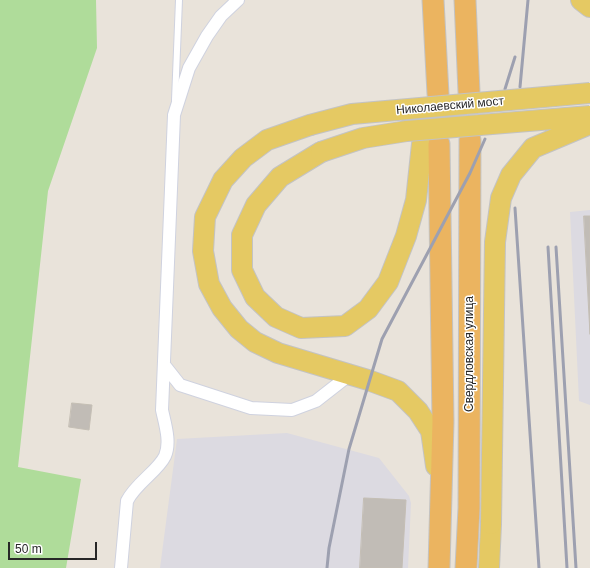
<!DOCTYPE html>
<html>
<head>
<meta charset="utf-8">
<style>
  body { margin:0 }
  #map { position:relative; width:590px; height:568px; overflow:hidden; background:#e9e3da; font-family:Arial,sans-serif }
  canvas { display:block }
  .scale { position:absolute; left:8px; top:542px; width:89px; height:18px; box-sizing:border-box; border:2px solid #272727; border-top:0; padding-left:5px; font-size:12px; line-height:14px; white-space:nowrap; color:#272727; -webkit-text-stroke:3px #fff; paint-order:stroke }
</style>
</head>
<body>
<div id="map">
<canvas width="590" height="568"></canvas>
<div class="scale">50 m</div>
</div>
<script>
const ctx = document.querySelector('canvas').getContext('2d');
ctx.lineJoin = 'round';
function fillPath(path, color) { ctx.fillStyle = color; ctx.fill(path, 'evenodd'); }
function trace(path, color, width, dash) { ctx.strokeStyle = color; ctx.lineWidth = width; ctx.lineCap = dash ? 'butt' : 'round'; ctx.setLineDash(dash || []); ctx.stroke(path); }
function drawText(font, color, halo, rows, align = 'center') {
  ctx.font = font + ' Arial,sans-serif'; ctx.lineWidth = 3; ctx.setLineDash([]); ctx.textBaseline = 'middle'; ctx.strokeStyle = halo; ctx.fillStyle = color; for (const [text, x, y, turn = 0] of rows) {
    ctx.save(); ctx.translate(x, y); ctx.rotate((+turn || 0) * Math.PI / 180); ctx.textAlign = isNaN(turn) ? turn : align; if (halo) ctx.strokeText(text, 0, 0); ctx.fillText(text, 0, 0); ctx.restore();
  }
}
fillPath(new Path2D(`
  M590,210V405L579,401L570,212Z
  M287,433L379,458L409,496L411,503L408,568H160L177,439Z`), '#dcdae1');
fillPath(new Path2D(`
  M0,0H96L97,48L48,191L18,467L81,479L66,568H0Z`), '#afdc9a');
const building = new Path2D(`
  M584,216H590V334Z
  M72,403L92,405L89,430L69,427Z
  M364,498L406,500L402,568H360Z`);
fillPath(building, '#c1bcb6');
trace(building, '#c4beb4', 1);
const service = new Path2D(`
  M175,100L179,0`);
const minor = new Path2D(`
  M165,366L180,385L251,408L292,410L316,401L348,376
  M121,568L127,501C136,483 158,471 165,456C171,442 165,424 162,410L174,115L189,68L207,36L221,16L238,0`);
const primary = new Path2D(`
  M581,0L590,7
  M310,125L267,140L243,158L223,180L205,217L203,251L209,284L222,308L239,329L255,342L278,353L368,380L398,391L418,411L431,431L436,466
  M321,152L280,177L256,205L242,235V270L255,297L276,317L301,328L345,326L368,309L388,282L406,236L416,200L422,144
  M489,568L491,524`);
const trunk = new Path2D(`
  M433,0L438,94
  M465,0L469,92
  M439,568L443,422L439,144
  M466,568L469,508L470,140`);
trace(service, '#cfd2df', 8);
trace(minor, '#cfd2df', 14);
trace(primary, '#c3c3c3', 22);
trace(trunk, '#c3c3c3', 23);
trace(service, '#fff', 6);
trace(minor, '#fff', 12);
trace(primary, '#e5c963', 20);
trace(trunk, '#ebb460', 21);
trace(new Path2D(`
  M520,87L528,0
  M505,89L515,57
  M515,208L539,568
  M548,247L567,568
  M556,247L576,568
  M327,568L329,548L349,449L382,339L470,173L485,139`), '#9da0b0', 3);
const primaryBridge = new Path2D(`
  M310,125L352,114L590,93
  M321,152L363,138L407,131L590,116
  M491,524L495,242L501,198L511,175L533,148L590,124`);
trace(primaryBridge, '#c3c3c3', 22, []);
trace(primaryBridge, '#e5c963', 20);
drawText('12px', '#272727', '#fff', [
  ["Николаевский мост",450,106,-5],
  ["Свердловская улица",470,354,-90]
]);
</script>
</body>
</html>
